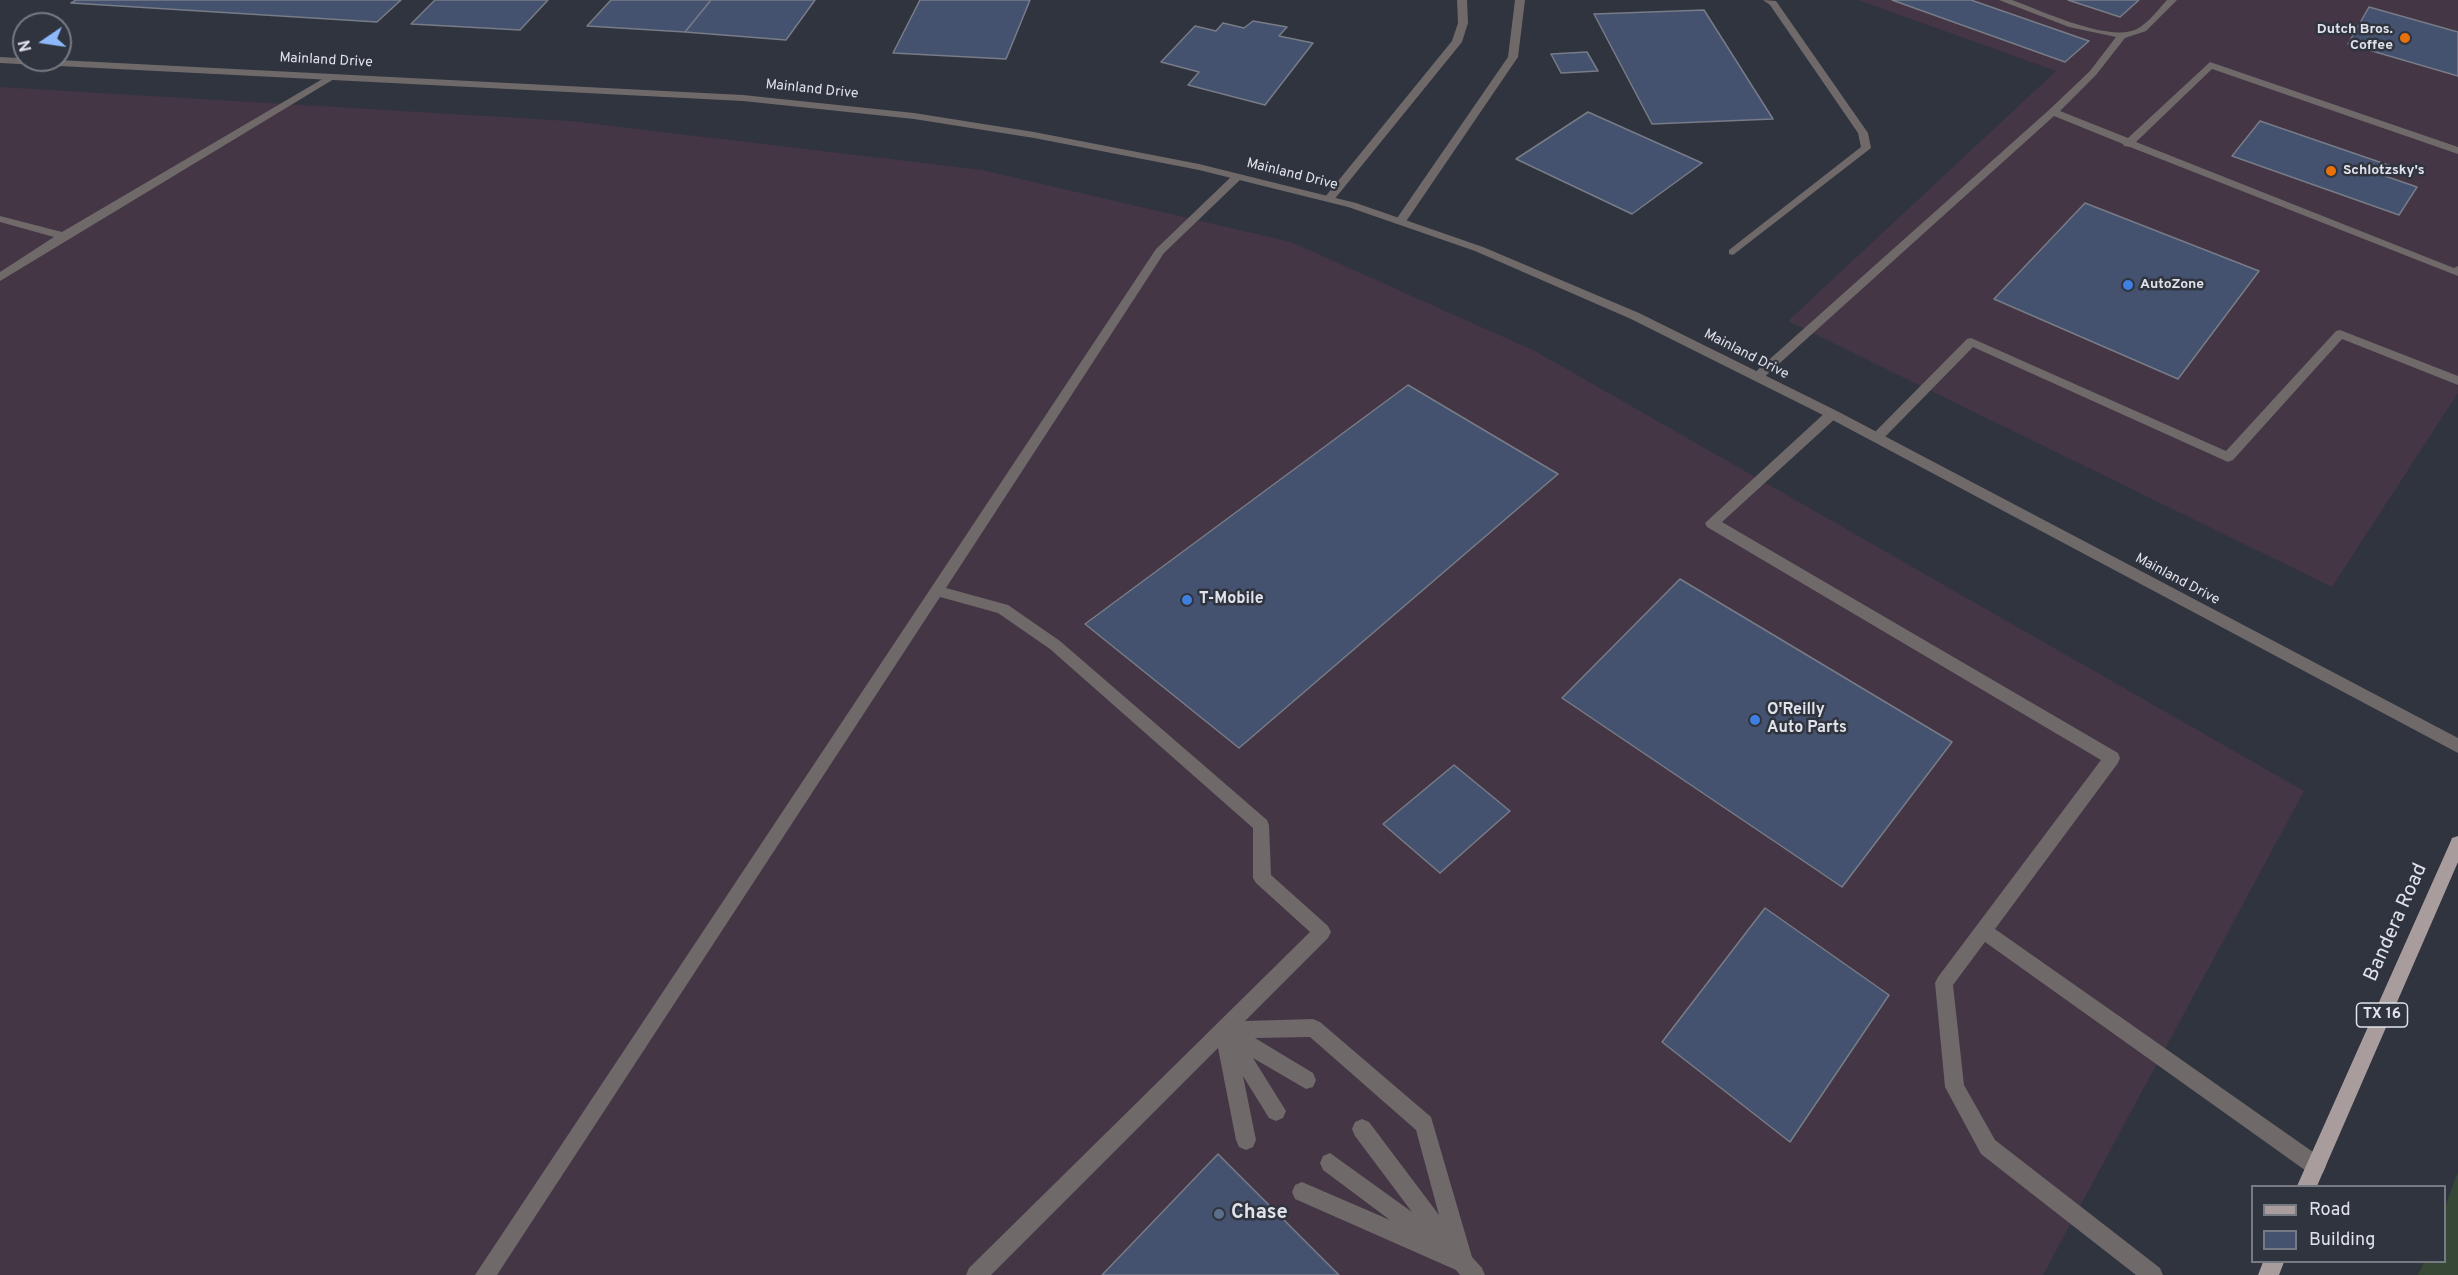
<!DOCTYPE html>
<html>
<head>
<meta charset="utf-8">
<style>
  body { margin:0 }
  #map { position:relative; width:2458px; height:1275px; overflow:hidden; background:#2f343e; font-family:Overpass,sans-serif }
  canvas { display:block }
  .legend { position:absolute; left:2251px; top:1185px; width:195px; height:78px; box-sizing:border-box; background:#2f343e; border:2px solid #767a82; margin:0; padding:8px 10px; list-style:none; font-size:18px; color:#e0e3e9 }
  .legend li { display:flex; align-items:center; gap:12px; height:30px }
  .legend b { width:30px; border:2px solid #767a82 }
  .north { position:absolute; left:12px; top:12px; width:60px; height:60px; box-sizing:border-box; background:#2f343e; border:2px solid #767a82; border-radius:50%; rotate:257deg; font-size:16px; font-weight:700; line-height:24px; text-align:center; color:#e0e3e9 }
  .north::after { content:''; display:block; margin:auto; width:21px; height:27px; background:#8db9fc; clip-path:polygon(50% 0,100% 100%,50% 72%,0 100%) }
</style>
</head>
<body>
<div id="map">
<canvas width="2458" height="1275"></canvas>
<ul class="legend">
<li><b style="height:8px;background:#a99c9d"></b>Road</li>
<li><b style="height:16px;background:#45526f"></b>Building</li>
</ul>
<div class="north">N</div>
</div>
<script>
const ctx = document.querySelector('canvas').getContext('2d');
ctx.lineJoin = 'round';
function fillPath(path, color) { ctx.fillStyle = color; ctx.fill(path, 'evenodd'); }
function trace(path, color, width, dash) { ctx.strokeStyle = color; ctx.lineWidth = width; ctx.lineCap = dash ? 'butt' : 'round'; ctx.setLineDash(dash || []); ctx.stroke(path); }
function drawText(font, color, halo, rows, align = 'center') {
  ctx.font = font + ' Overpass,sans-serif'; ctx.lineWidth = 5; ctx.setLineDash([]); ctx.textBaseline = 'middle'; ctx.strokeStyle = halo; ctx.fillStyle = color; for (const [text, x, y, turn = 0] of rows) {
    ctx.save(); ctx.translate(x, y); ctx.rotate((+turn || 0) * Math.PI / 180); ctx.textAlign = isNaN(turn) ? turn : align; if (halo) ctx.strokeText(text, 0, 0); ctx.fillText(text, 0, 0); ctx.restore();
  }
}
fillPath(new Path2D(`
  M1858,0H2458V393L2332,587L1788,321L2056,71Z
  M0,87L570,121L982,170L1291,242L1535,351L2304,791L2043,1275H0Z`), '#443644');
fillPath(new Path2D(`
  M2458,1172V1275H2418L2424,1262H2444L2445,1207Z`), '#374836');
const building = new Path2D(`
  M76,0H401L377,22L71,3Z
  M435,0H548L520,30L411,24Z
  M611,0H711L685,32L587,26Z
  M711,0H815L786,40L685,32Z
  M920,0H1030L1006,59L893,53Z
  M1892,0H1971L2089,41L2065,62Z
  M2068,0H2139L2120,17Z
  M2369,7L2458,32V76L2348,44Z
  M1704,10L1773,119L1652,124L1594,14Z
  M1253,21L1287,27L1279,36L1313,43L1265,105L1188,85L1199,72L1161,62L1195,26L1216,31L1223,23L1244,28Z
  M1587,52L1598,71L1561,73L1551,54Z
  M1588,112L1702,163L1632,214L1516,159Z
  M2260,121L2391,166L2385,176L2417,187L2399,215L2232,156Z
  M2085,203L2259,271L2178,379L1994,299Z
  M1408,385L1558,474L1239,748L1085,624Z
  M1680,579L1952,742L1842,887L1562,698Z
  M1454,765L1510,811L1440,873L1383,824Z
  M1765,908L1889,995L1790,1142L1662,1042Z
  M1218,1154L1339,1275H1102Z`);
fillPath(building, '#45526f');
trace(building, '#777c87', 1.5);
fillPath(new Path2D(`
  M1457,0H1467L1468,23L1462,42L1333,201H1325V197L1452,41L1458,23Z
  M1515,0H1525L1518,57L1405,223H1397L1395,221L1508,57Z
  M1763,0L1776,1L1868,133L1871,148L1733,255L1729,254V250L1861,147L1858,133L1770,5Z
  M1999,0H2012C2040,10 2109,43 2137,29C2149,22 2158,10 2167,0H2177L2146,31L2125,38L2096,75L2060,111L2128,138L2210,62L2458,147V154L2212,69L2136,142L2454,268L2458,266V276L2130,147L2124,146L2123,144L2054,116L1761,380H1753L1751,377L1753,374L2049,110L2090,71L2116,37L2069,27Z
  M331,74L334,75V79L0,281V272L54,237L0,222V216L62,232Z
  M1237,174L1242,177L1241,179L1164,253L946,588L1008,605L1060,641L1267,820L1269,825L1271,875L1328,926L1331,932L1328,938L1245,1021L1313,1019L1320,1022L1431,1117L1472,1257L1482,1268L1485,1275H1460L1456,1270L1295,1199L1292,1192L1295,1185L1302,1182L1390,1220L1323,1170L1320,1163L1323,1156L1330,1153L1412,1212L1355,1136L1352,1129L1355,1122L1362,1119L1369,1122L1439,1215L1416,1130L1310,1037L1255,1038L1313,1073L1316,1080L1313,1087L1306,1089L1253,1058L1286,1111L1283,1118L1276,1121L1269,1118L1243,1076L1256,1140L1253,1147L1246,1150L1239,1147L1236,1140L1218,1048L991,1275H966L969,1268L1310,932L1256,883L1253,878V828L1050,649L998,613L940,597L497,1275H475L1156,249L1233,175Z
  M2340,330L2458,376V385L2342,339L2233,460L2228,462L1973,347L1881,441L1876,442L1869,438L1967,339L1971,338L2226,451L2336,331Z
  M1832,410L1838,414L1837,417L1722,522L2118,753L2120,758L2118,763L1995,929L2323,1159L2326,1166L2323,1173L2316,1176L2309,1173L1985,942L1953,985L1964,1085L1995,1140L2160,1268L2163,1275H2136L1981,1154L1945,1087L1935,983L1938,977L2101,760L1707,527L1705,523L1827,411Z`), '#6f6969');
fillPath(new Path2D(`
  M0,57L743,95L914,113L1034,132L1199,164L1356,203L1483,247L1639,313L1837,411L2458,738V753L1827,417L1631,319L1475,251L1348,207L1199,170L1034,138L914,119L743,101L0,63Z`), '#6f6969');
fillPath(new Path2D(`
  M2458,836V862L2317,1186H2297L2450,843L2452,838Z
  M2263,1262H2284L2279,1275H2258Z`), '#a99c9d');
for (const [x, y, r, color] of [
  [2405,38,6,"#e8710a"],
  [2331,171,6,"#e8710a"],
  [2128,285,6,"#3f7fe0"],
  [1187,600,6,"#3f7fe0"],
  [1755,720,6,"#3f7fe0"],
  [1219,1214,6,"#5c6f8a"]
]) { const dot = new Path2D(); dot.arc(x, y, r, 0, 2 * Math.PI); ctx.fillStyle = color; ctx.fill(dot); trace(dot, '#2f343e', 2); }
drawText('bold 14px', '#e0e3e9', '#2f343e', [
  ["Dutch Bros.",2393,30,"right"],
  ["Coffee",2393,46,"right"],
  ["Schlotzsky's",2343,171],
  ["AutoZone",2140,285]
], 'left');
drawText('14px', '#e0e3e9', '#2f343e', [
  ["Mainland Drive",326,61,3],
  ["Mainland Drive",812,90,6],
  ["Mainland Drive",1292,175,14],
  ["Mainland Drive",1746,355,27],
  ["Mainland Drive",2177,580,28]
]);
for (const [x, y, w] of [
  [2382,1015,51]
]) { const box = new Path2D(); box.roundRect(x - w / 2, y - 12, w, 24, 4.5); ctx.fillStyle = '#2f343e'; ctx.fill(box); trace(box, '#e0e3e9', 1.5); }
drawText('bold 15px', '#e0e3e9', null, [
  ["TX 16",2382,1015]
]);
drawText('bold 16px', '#e0e3e9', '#2f343e', [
  ["T-Mobile",1199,600],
  ["O'Reilly",1767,711],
  ["Auto Parts",1767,729]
], 'left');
drawText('20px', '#e0e3e9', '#2f343e', [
  ["Bandera Road",2397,923,-66]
]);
drawText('bold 20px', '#e0e3e9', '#2f343e', [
  ["Chase",1231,1214]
], 'left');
</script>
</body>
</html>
